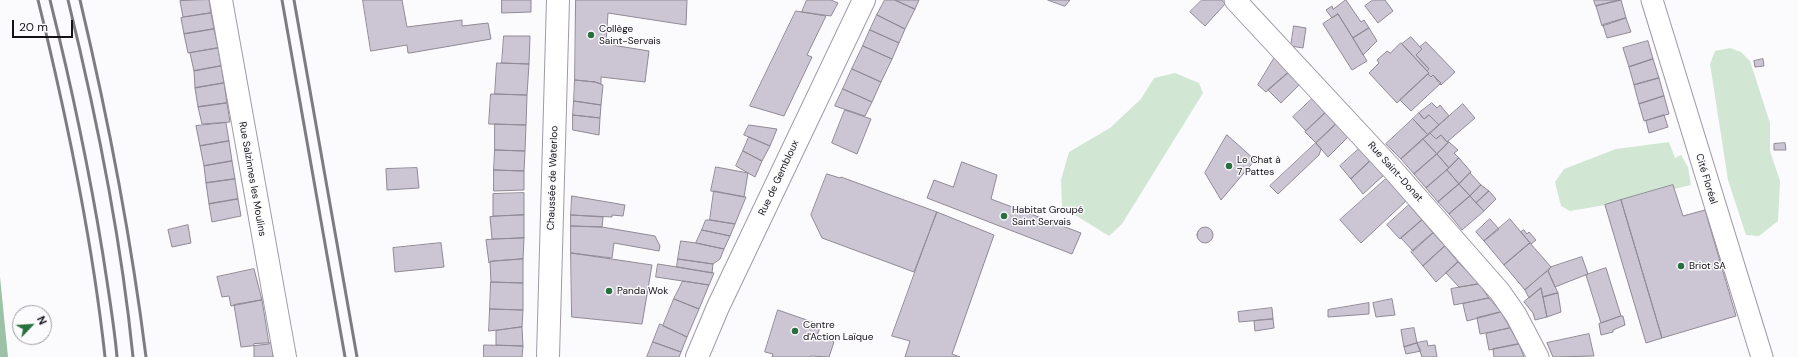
<!DOCTYPE html>
<html>
<head>
<meta charset="utf-8">
<style>
  body { margin:0 }
  #map { position:relative; width:1798px; height:357px; overflow:hidden; background:#fbfafd; font-family:"DM Sans",sans-serif }
  canvas { display:block }
  .north { position:absolute; left:12px; top:305px; width:40px; height:40px; box-sizing:border-box; background:#fbfafd; border:1px solid #9f9da1; border-radius:50%; rotate:65deg; font-size:11px; font-weight:700; line-height:16px; text-align:center; color:#151217 }
  .north::after { content:''; display:block; margin:auto; width:14px; height:18px; background:#28713e; clip-path:polygon(50% 0,100% 100%,50% 72%,0 100%) }
  .scale { position:absolute; left:12px; top:20px; width:61px; height:18px; box-sizing:border-box; border:2px solid #151217; border-top:0; padding-left:5px; font-size:12px; line-height:14px; white-space:nowrap; color:#151217; -webkit-text-stroke:3px #fbfafd; paint-order:stroke }
</style>
</head>
<body>
<div id="map">
<canvas width="1798" height="357"></canvas>
<div class="north">N</div>
<div class="scale">20 m</div>
</div>
<script>
const ctx = document.querySelector('canvas').getContext('2d');
ctx.lineJoin = 'round';
function fillPath(path, color) { ctx.fillStyle = color; ctx.fill(path, 'evenodd'); }
function trace(path, color, width, dash) { ctx.strokeStyle = color; ctx.lineWidth = width; ctx.lineCap = dash ? 'butt' : 'round'; ctx.setLineDash(dash || []); ctx.stroke(path); }
function drawText(font, color, halo, rows, align = 'center') {
  ctx.font = font + ' "DM Sans",sans-serif'; ctx.lineWidth = 3; ctx.setLineDash([]); ctx.textBaseline = 'middle'; ctx.strokeStyle = halo; ctx.fillStyle = color; for (const [text, x, y, turn = 0] of rows) {
    ctx.save(); ctx.translate(x, y); ctx.rotate((+turn || 0) * Math.PI / 180); ctx.textAlign = isNaN(turn) ? turn : align; if (halo) ctx.strokeText(text, 0, 0); ctx.fillText(text, 0, 0); ctx.restore();
  }
}
fillPath(new Path2D(`
  M1730,48L1741,52L1750,61L1770,123V151L1780,181L1778,221L1759,236L1746,235L1728,180L1710,64L1715,51Z
  M1175,73L1199,83L1203,93L1122,224L1109,236L1062,207L1061,180L1069,152L1110,128L1141,99L1154,78Z
  M1669,142L1675,158L1681,155L1688,167L1691,185L1674,189L1672,185L1605,205L1570,211L1561,206L1555,182L1564,169L1616,149Z`), '#d1e7d4');
fillPath(new Path2D(`
  M0,277L8,357H0Z`), '#9dc1a4');
const building = new Path2D(`
  M209,0L211,13L183,17L180,1Z
  M363,0H402L407,27L462,20V26L488,23L491,39L410,53H408L407,45L371,51Z
  M502,0H531V12L502,13Z
  M576,0H687L686,25L608,13L606,44L649,51L645,82L601,77V84L595,82L575,80Z
  M807,0H831L838,3L831,16L802,12Z
  M885,0H895L915,9L905,29L877,15Z
  M895,0H919L915,9Z
  M1048,0H1070L1065,6Z
  M1202,0H1222L1225,4L1205,26L1190,12Z
  M1346,0L1361,22L1364,20L1369,28L1353,38L1338,14L1332,18L1326,10L1332,6L1333,9Z
  M1373,0H1385L1393,11L1378,23L1365,6Z
  M1594,0H1621L1596,6Z
  M1621,0L1626,18L1602,26L1596,6Z
  M796,11L826,16L807,55L812,57L784,116L750,106Z
  M211,13L214,29L184,34L181,18Z
  M1338,14L1367,61L1352,70L1323,24Z
  M877,15L905,29L899,43L870,30Z
  M1626,18L1631,32L1607,38L1603,25Z
  M1294,26L1306,28L1303,48L1291,46Z
  M1369,28L1377,41L1363,55L1353,38Z
  M214,29L218,48L188,53L184,34Z
  M870,30L899,43L892,59L863,46Z
  M504,36H530L529,64L502,63Z
  M1411,37L1422,49L1416,55L1429,69L1427,71L1402,44Z
  M1648,41L1653,59L1629,67L1623,48Z
  M1426,42L1455,72L1441,85L1433,75L1431,77L1428,74L1429,73L1427,71L1429,69L1416,55L1422,49L1420,47Z
  M1401,43L1429,73L1397,103L1369,73L1379,63L1377,60L1387,51L1390,53Z
  M863,46L892,59L881,82L852,69Z
  M218,48L221,66L194,71L190,53Z
  M1275,57L1289,72L1266,92L1258,85Z
  M1653,59L1659,78L1634,85L1629,67Z
  M1763,59L1764,66L1755,67L1754,61Z
  M497,63L529,64L527,95L495,94Z
  M221,66L224,83L195,88L194,71Z
  M852,69L881,82L872,102L843,89Z
  M1289,72L1300,84L1281,103L1268,90Z
  M1428,74L1431,77L1433,75L1441,83L1411,111L1400,100Z
  M1659,78L1664,96L1639,104L1634,85Z
  M575,80L595,82L603,85L601,105L574,101Z
  M224,83L227,103L198,107L195,88Z
  M843,89L872,102L865,116L835,106Z
  M491,94L527,95L526,125L489,124Z
  M1664,96L1669,114L1644,121L1639,104Z
  M1313,98L1326,112L1306,131L1293,117Z
  M574,101L601,105L600,118L573,115Z
  M227,103L230,122L202,124L198,107Z
  M1432,103L1437,108L1440,105L1449,116L1439,125L1429,115L1424,119L1419,113Z
  M1463,104L1475,118L1447,142L1441,135L1436,139L1430,133Z
  M845,110L871,119L857,154L832,143Z
  M1326,112L1337,123L1316,143L1305,132Z
  M1419,113L1424,119L1429,115L1439,125L1428,135L1413,119Z
  M573,115L600,118L599,135L573,130Z
  M1664,115L1668,127L1649,133L1646,121Z
  M1413,119L1428,135L1401,159L1386,144Z
  M226,123L229,141L200,146L196,126Z
  M1337,123L1349,136L1328,157L1316,143Z
  M495,124L526,125L525,151L495,150Z
  M749,125L777,129L770,146L744,135Z
  M1430,133L1436,139L1441,135L1447,142H1449L1437,154L1423,139Z
  M1227,135L1255,160L1221,200L1205,173Z
  M749,137L770,146L762,161L743,151Z
  M1423,139L1437,154L1414,174L1401,159Z
  M229,141L232,161L204,166L200,146Z
  M1449,142L1458,150L1454,153L1459,158L1449,168L1437,154Z
  M1316,143L1321,149L1319,155L1278,194L1270,186Z
  M1785,143L1786,150H1774V144Z
  M1360,148L1371,160L1351,179L1340,166Z
  M495,150L525,151L524,171L494,170Z
  M743,151L762,161L755,177L736,166Z
  M1437,154L1449,168L1426,188L1414,174Z
  M1459,158L1471,172L1459,184L1447,170Z
  M1371,160L1384,175L1363,194L1351,179Z
  M232,161L235,179L206,183L204,166Z
  M962,162L997,175L991,199L1081,233L1072,254L927,198L934,180L953,187Z
  M716,167L748,173L744,197L711,191Z
  M417,168L419,188L387,190L386,169Z
  M494,170L524,171V190L494,191Z
  M1447,170L1459,184L1438,202L1426,188Z
  M1470,173L1481,185L1470,196L1459,184Z
  M827,174L840,178L841,177L937,212L914,272L822,238L811,215Z
  M1387,178L1406,201L1361,243L1340,220Z
  M235,179L238,199L209,204L206,183Z
  M1459,184L1470,196L1449,214L1438,202Z
  M1481,185L1489,191L1476,203L1470,196Z
  M1673,185L1683,216L1705,210L1736,316L1662,338L1621,200Z
  M714,191L746,197L735,224L710,220Z
  M1489,191L1496,199L1484,211L1476,203Z
  M524,193V215L493,216V194Z
  M572,196L625,205L623,216L612,215V217L571,215Z
  M1470,196L1484,211L1462,230L1449,214Z
  M238,199L241,216L212,222L209,204Z
  M1621,200L1662,338L1646,343L1605,205Z
  M1409,205L1422,220L1400,239L1387,225Z
  M937,212L994,235L952,354L960,357H905L910,341L892,336Z
  M524,215V238L492,239L490,217Z
  M571,215L603,217L602,227L571,226Z
  M1490,219L1499,229L1484,241L1476,232Z
  M1510,219L1530,243L1504,265L1484,241Z
  M706,220H710L735,224L730,236L702,230Z
  M1422,220L1433,233L1413,251L1401,238Z
  M188,225L191,243L172,247L168,230Z
  M571,226L602,227L655,236L660,246L659,251L614,243L612,258L571,253Z
  M1197 235a8 8 0 1 1 16 0a8 8 0 1 1-16 0Z
  M702,230L730,236L724,249L696,243Z
  M1524,230L1527,234L1529,232L1536,240L1531,244L1521,232Z
  M1433,233L1445,246L1423,266L1411,252Z
  M524,238L523,259L492,261L489,263L486,240Z
  M681,241L696,243L724,249L720,259L713,264L678,259Z
  M441,243L444,267L395,272L393,248Z
  M1530,243L1551,267L1525,290L1504,265Z
  M1445,246L1458,262L1436,282L1423,266Z
  M571,253L652,265L642,324L572,317Z
  M1582,257L1588,274L1555,287L1548,271L1551,267Z
  M523,259V283L491,282L490,262Z
  M678,259L713,264L712,273L677,267Z
  M1458,262L1479,284L1459,287L1446,273Z
  M658,264L677,267L714,273L709,285L656,277Z
  M1606,268L1621,316L1601,323L1586,275Z
  M254,269L262,300L231,306L229,296L222,297L217,277Z
  M1548,271L1558,293L1543,297L1541,288L1529,298L1525,290Z
  M683,281L709,285L699,309L674,299Z
  M491,282L523,283V310L490,309Z
  M1479,284L1489,298L1454,305L1451,289Z
  M1541,288L1547,317L1535,320L1533,313L1524,302Z
  M1558,293L1561,312L1547,317L1543,297Z
  M1489,298L1501,312L1467,321L1463,304Z
  M674,299L699,309L687,337L663,326Z
  M1392,299L1395,315L1376,317L1373,303Z
  M262,300L269,344L241,347L234,305Z
  M1369,303V314L1328,317V310Z
  M1272,308L1273,319L1239,322L1238,312Z
  M490,309L523,310L522,327L489,331Z
  M778,310L821,325L817,336L834,342L829,357L811,356L810,357H772L773,354L765,352Z
  M1501,312L1510,328L1480,334L1477,318Z
  M1621,316H1623L1625,325L1613,330V332L1601,335L1599,324Z
  M1273,319L1274,328L1255,331L1254,321Z
  M660,324L687,337L681,352L653,342Z
  M522,327L523,346L496,345V331Z
  M1414,328L1417,343L1404,347L1401,330Z
  M1510,328L1519,344L1489,350L1486,334Z
  M1589,334L1594,356L1553,357L1547,343Z
  M1427,341L1428,346L1435,345L1437,357H1422L1417,343Z
  M653,342L681,352L679,357H647Z
  M272,343L273,357H254V344Z
  M1417,343L1421,351L1406,354L1404,347Z
  M1519,344L1524,357H1494L1493,349Z
  M484,345L523,346L522,357H484Z`);
fillPath(building, '#ccc5d3');
trace(building, '#908996', 1);
const minor = new Path2D(`
  M1235,0L1393,170L1500,292L1516,315L1538,357
  M1652,0L1762,357`);
const tertiary = new Path2D(`
  M221,0L285,357`);
const secondary = new Path2D(`
  M697,357L718,307L864,0`);
const primary = new Path2D(`
  M548,357L558,0`);
trace(minor, '#a099a7', 23);
trace(tertiary, '#a099a7', 24);
trace(secondary, '#a099a7', 24);
trace(primary, '#a099a7', 24);
trace(minor, '#fff', 21);
trace(tertiary, '#fff', 22);
trace(secondary, '#fff', 22);
trace(primary, '#fff', 22);
trace(new Path2D(`
  M38,0C67,118 92,237 105,357
  M50,0C71,84 89,169 103,255C108,289 114,323 117,357
  M68,0C97,118 121,237 133,357
  M80,0C108,118 131,237 146,357
  M282,0L345,357
  M294,0L357,357`), '#7e7c80', 3);
for (const [x, y, r, color] of [
  [591,35,4,"#28713e"],
  [1229,166,4,"#28713e"],
  [1004,216,4,"#28713e"],
  [1681,266,4,"#28713e"],
  [609,291,4,"#28713e"],
  [795,331,4,"#28713e"]
]) { const dot = new Path2D(); dot.arc(x, y, r, 0, 2 * Math.PI); ctx.fillStyle = color; ctx.fill(dot); trace(dot, '#fbfafd', 1.5); }
drawText('10px', '#151217', '#fbfafd', [
  ["Collège",599,29],
  ["Saint-Servais",599,41],
  ["Le Chat à",1237,160],
  ["7 Pattes",1237,172],
  ["Habitat Groupé",1012,210],
  ["Saint Servais",1012,222],
  ["Briot SA",1689,266],
  ["Panda Wok",617,291],
  ["Centre",803,325],
  ["d'Action Laïque",803,337]
], 'left');
drawText('10px', '#151217', '#fbfafd', [
  ["Rue Saint-Donat",1395,172,48],
  ["Chaussée de Waterloo",553,178,-88],
  ["Rue de Gembloux",779,178,-65],
  ["Rue Salzinnes les Moulins",252,179,80],
  ["Cité Floréal",1706,179,73]
]);
</script>
</body>
</html>
